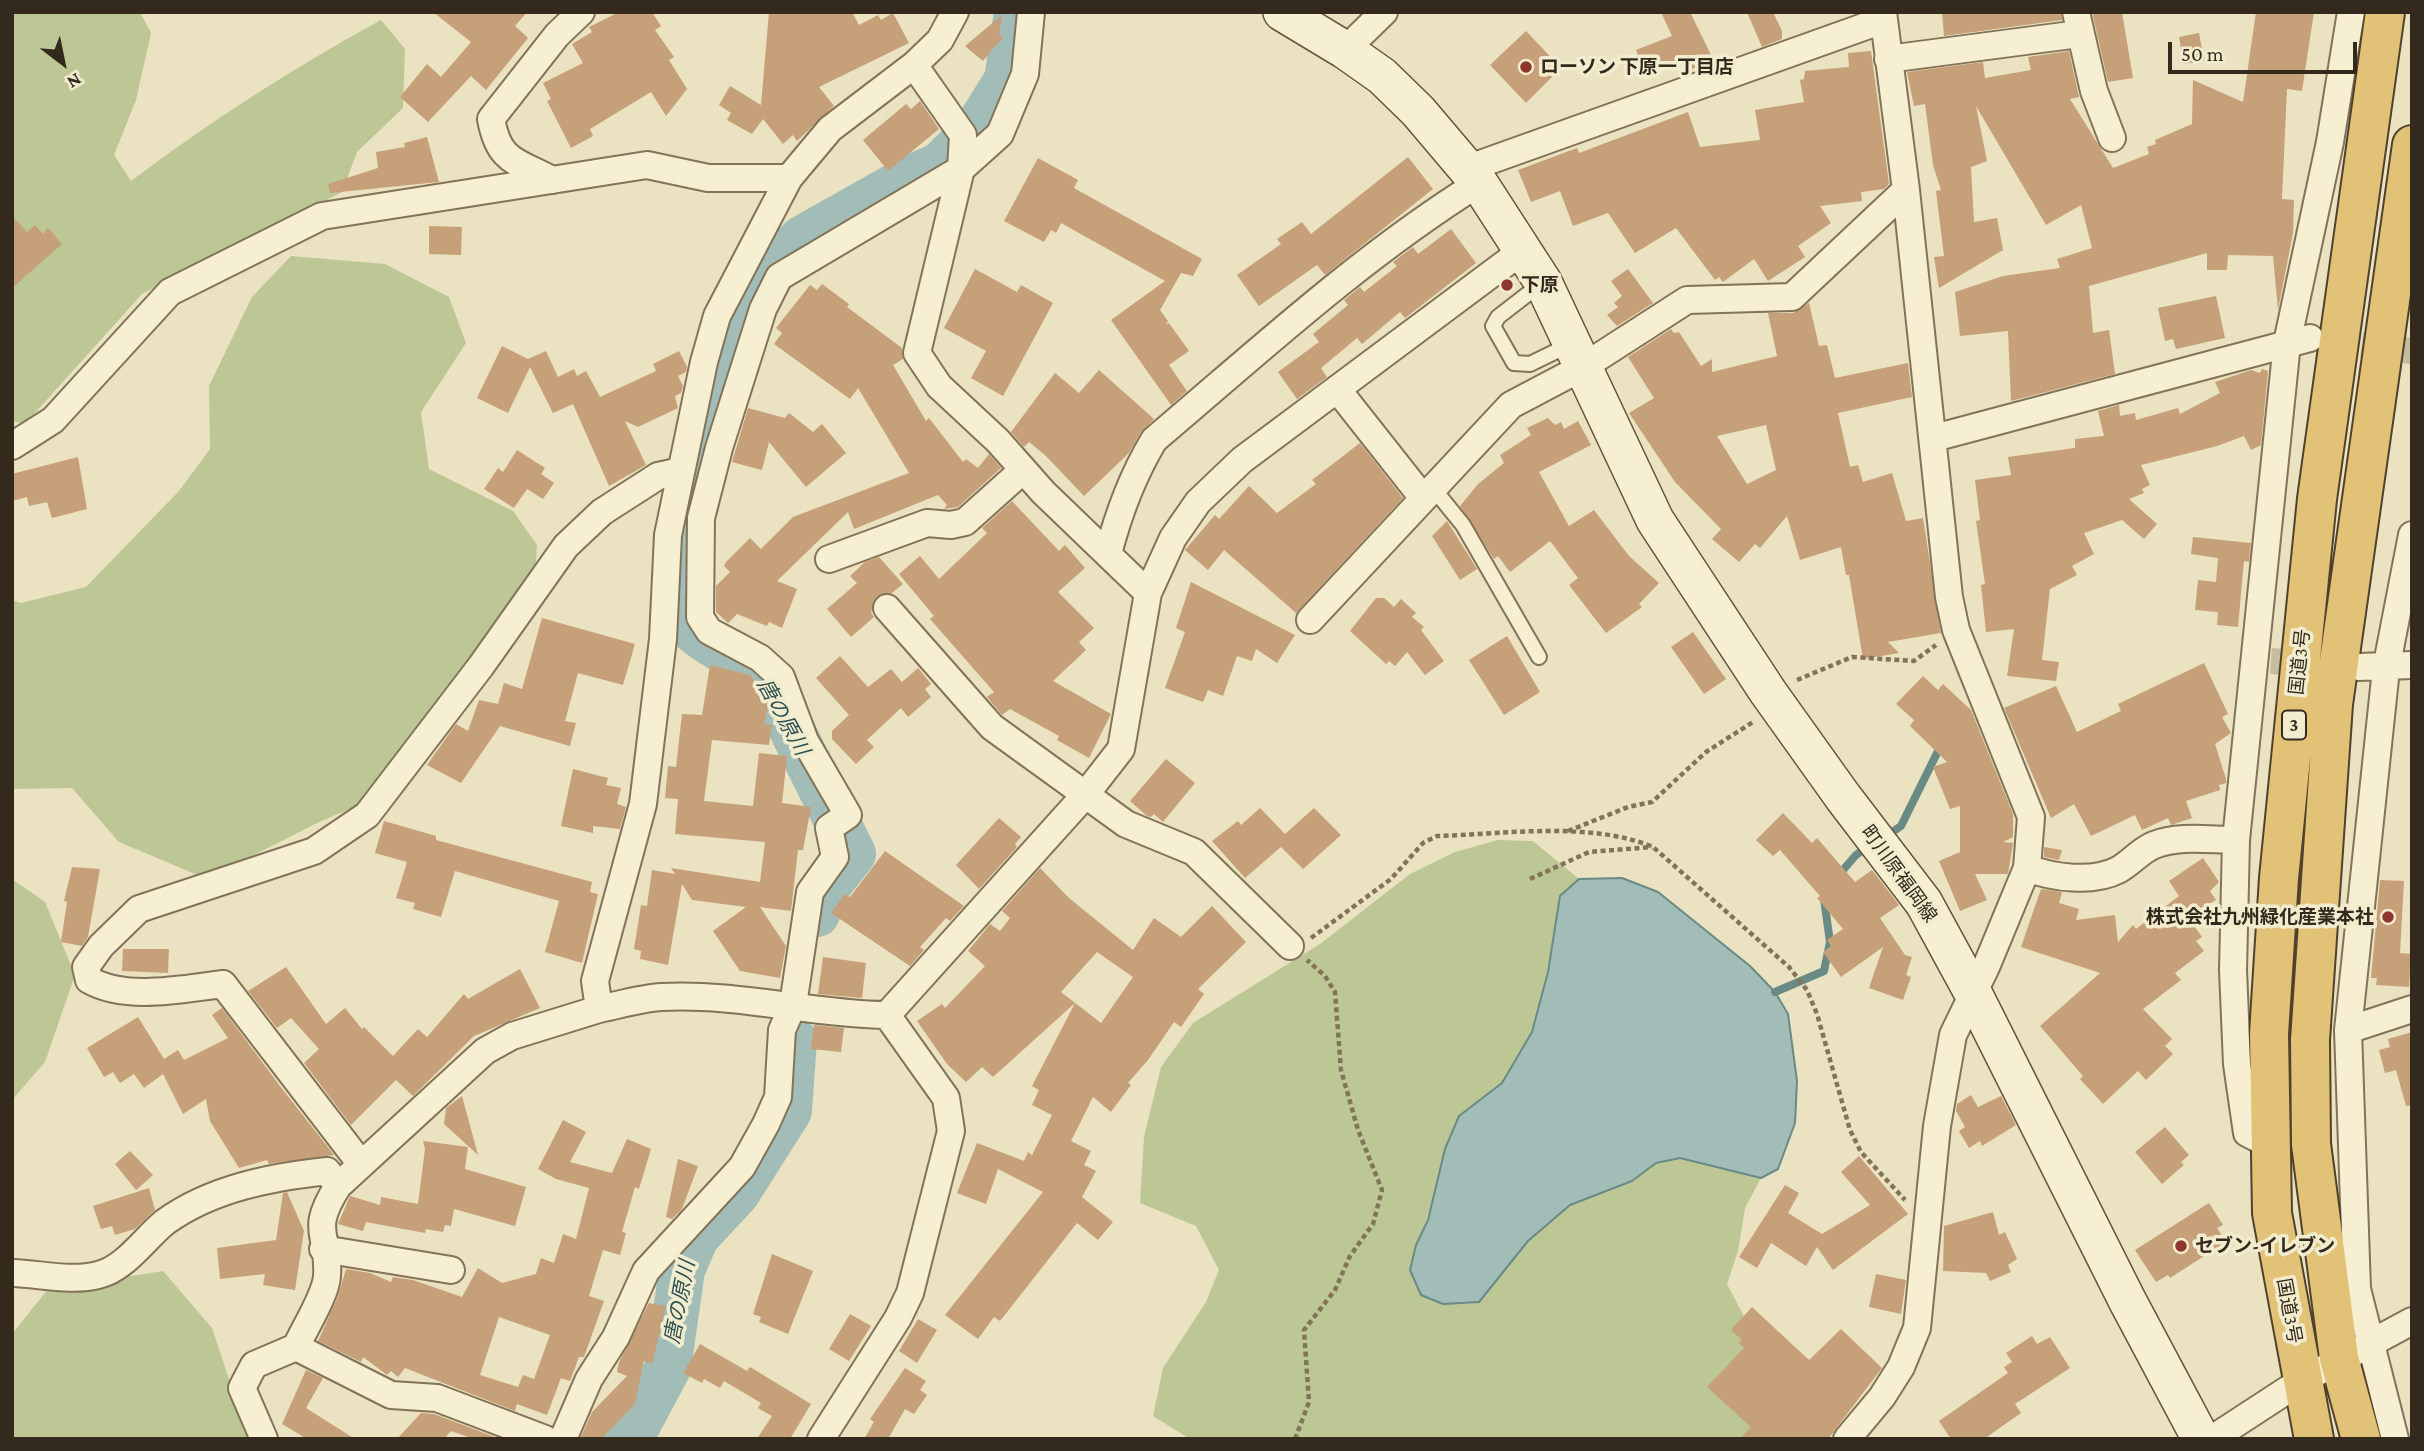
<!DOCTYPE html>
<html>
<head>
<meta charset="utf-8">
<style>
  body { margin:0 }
  #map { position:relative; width:2424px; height:1451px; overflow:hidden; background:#eae2c0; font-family:"Crimson Pro",serif }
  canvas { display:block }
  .frame { position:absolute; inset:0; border:14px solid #33291d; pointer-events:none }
  .north { position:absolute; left:28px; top:28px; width:70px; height:70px; -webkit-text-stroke:5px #f2eccf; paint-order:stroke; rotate:148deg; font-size:19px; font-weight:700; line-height:28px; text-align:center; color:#33291d }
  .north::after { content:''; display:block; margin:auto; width:24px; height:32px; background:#33291d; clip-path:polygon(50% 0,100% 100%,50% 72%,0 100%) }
  .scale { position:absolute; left:2168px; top:42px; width:189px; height:32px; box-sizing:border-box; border:4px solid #33291d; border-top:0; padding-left:9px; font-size:21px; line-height:24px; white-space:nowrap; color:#33291d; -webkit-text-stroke:5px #f2eccf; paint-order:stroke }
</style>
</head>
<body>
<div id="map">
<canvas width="2424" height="1451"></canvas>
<div class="frame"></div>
<div class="north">N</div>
<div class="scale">50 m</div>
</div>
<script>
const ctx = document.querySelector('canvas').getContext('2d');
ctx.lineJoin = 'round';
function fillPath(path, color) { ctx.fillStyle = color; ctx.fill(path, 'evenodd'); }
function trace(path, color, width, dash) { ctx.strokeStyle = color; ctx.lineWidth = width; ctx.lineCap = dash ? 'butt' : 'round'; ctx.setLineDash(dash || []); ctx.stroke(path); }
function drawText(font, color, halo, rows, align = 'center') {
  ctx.font = font + ' "Crimson Pro","Noto Sans JP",serif'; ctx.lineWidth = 7; ctx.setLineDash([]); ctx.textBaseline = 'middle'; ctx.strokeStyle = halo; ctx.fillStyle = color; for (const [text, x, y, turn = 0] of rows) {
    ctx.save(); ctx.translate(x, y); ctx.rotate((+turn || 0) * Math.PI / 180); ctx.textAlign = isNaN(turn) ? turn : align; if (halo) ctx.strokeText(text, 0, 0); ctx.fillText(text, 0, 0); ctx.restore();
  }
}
fillPath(new Path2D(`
  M12,12H140L151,33L136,100L114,155L131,181C211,121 293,68 381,20L405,49L403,108L357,152L342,192L142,294L25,424L12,421Z
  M291,256L385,264L449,297L466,343L421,412L429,469L513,511L537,545L533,610L382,795L317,823L207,879L119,842L72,788L12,789V600L21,603L86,587L179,491L210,449L209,386L252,297Z
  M1498,840L1533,841L1579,879L1560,896L1548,972L1532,1032L1502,1083L1459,1116L1410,1271L1421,1295L1443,1304L1479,1302L1528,1241L1570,1205L1632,1181L1656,1163L1680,1158L1761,1178L1745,1208L1738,1251L1727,1284L1760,1347L1757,1439H1190L1153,1416L1163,1368L1206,1302L1219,1270L1196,1226L1140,1203L1144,1137L1161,1067L1193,1023L1320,944L1410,874L1455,852Z
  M12,879L45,902L75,975L45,1062L12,1100Z
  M163,1271L212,1328L249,1439H12V1334L48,1289Z`), '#bcc795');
const water = new Path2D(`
  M1622,878L1658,892L1750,966L1775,992L1788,1014L1797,1081L1795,1123L1778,1169L1761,1178L1680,1158L1656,1163L1632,1181L1570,1205L1528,1241L1479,1302L1443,1304L1421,1295L1410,1270L1416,1245L1428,1220L1445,1149L1459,1116L1502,1083L1532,1032L1548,972L1560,896L1579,879Z`);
fillPath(water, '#a2bdb8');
trace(water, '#6a8a85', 2);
trace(new Path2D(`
  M1885,837L1901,826L1941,745
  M1837,877L1856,855L1868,847
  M1775,992L1824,971L1830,942L1824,899`), '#6a8a85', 8);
trace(new Path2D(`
  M817,914L818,898L853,854L768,681C741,655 710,649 684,621L687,530L707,439L751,300L776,263L803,238L906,180L940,165L977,128L1007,80L1017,12
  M623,1439L636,1428L668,1368L682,1270L696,1237L737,1193L789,1111L794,1040`), '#a2bdb8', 46);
fillPath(new Path2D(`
  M433,12H527L515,26L528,38L486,90L471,76L428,122L400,97L427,64L441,77L471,42Z
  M619,12H652L661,26L655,30L674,57L669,60L687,89L666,116L651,92L590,129L593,136L571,148L547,101L551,99L543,83L583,63L572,44L592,32L589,27Z
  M769,12H852L859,25L878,15L881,20L893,13L909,43L819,87L834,106L797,141L793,135L783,144L763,119L752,134L727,120L731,113L719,105L730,86L761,105Z
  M1661,12H1690L1713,59L1688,71L1683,61L1645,74L1636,50L1672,36Z
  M1747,12H1773L1782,31V39L1762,47Z
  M1942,12H2061L2062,20L1944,36Z
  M2092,12H2122L2133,78L2108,82Z
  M2256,12H2314L2302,91L2287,89L2282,199L2294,200L2293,233L2278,310L2273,256L2228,255L2227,270H2207V253L2089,286L2093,333L2109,330L2115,374L2011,401L2008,331L1960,336L1955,292L2003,276L2060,268L2057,259L2092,248L2081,205L2046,225L1976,106L1987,161L1971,167L1974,222L1997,218L2003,250L1939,288L1934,257L1944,256L1936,191L1941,190L1933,165L1925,104L1914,106L1907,72L1983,62L1985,78L2031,70L2028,57L2069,51L2079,97L2070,99L2113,168L2149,154L2147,147L2156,144L2155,140L2192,124L2193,80L2243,102Z
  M1002,15L999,34L1003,37L983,61L965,46Z
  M1526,31L1561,68L1526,103L1490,65Z
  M2199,33L2204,60L2184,64L2179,37Z
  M1871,51L1889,184L1884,189L1861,192L1862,201L1820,206L1831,223L1798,246L1805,257L1768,281L1754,259L1723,282L1719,277L1715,280L1676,228L1635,253L1608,213L1573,226L1560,191L1531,202L1518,170L1577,148L1579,153L1688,112L1700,147L1760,140L1755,110L1804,102L1800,80L1804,79L1805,71L1849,67L1848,53Z
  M920,101L939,129L888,171L863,140L906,104L911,109Z
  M427,137L439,182L330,193L328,184L378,168L376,152L405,147L404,143Z
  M1408,157L1433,189L1325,275L1317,265L1259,306L1237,275L1281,244L1277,239L1302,222L1311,234Z
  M1038,158L1078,180L1074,188L1202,259L1193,276L1181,273L1160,310L1168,321L1166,325L1169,323L1189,351L1169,365L1187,391L1171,405L1111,320L1165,281L1061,223L1056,233L1051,230L1044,242L1004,221Z
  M12,216L27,232L35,225L43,234L48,228L62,244L12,288Z
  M429,226L462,227L461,255L429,254Z
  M1451,229L1476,263L1405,318L1400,312L1362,344L1357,338L1321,368L1327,377L1297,399L1278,372L1319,342L1313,334L1348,305L1344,300L1360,287L1364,292L1397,266L1393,262L1413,247L1418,254Z
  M975,269L1017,292L1021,285L1053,303L1003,396L971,378L986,351L944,328Z
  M1628,269L1653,303L1617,326L1607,315L1618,307L1614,303L1622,296L1611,281Z
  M822,284L849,304L847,307L902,348L903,359L893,365L926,421L929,418L963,462L966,459L978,468L989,454L1001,468L958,507L944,509L947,505L938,495L854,529L848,512L777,581L797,589L782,628L769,622L767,626L737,614L728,623L716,612V586L730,572L724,566L726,562L750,538L761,549L793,517L909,473L858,388L850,399L774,344L782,333L776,328L810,285L817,290Z
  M2216,296L2225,338L2176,349L2173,339L2165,341L2158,308Z
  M1809,303L1819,346L1827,345L1835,378L1908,363L1912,397L1838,413L1850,467L1858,465L1863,482L1892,473L1906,521L1923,518L1941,633L1888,642L1899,653L1863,659L1849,575H1846L1841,547L1800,560L1787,516L1760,548L1755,544L1739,562L1712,539L1721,529L1675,482L1629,413L1654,398L1628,357L1671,329L1674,333L1679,332L1701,366L1712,359V372L1777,356L1768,313H1793ZM1766,425L1776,470L1747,484L1717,436Z
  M502,346L528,359L546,351L558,377L574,369L577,376L586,371L600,397L656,371L653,364L679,351L687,367L686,372L678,376L683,386L681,393L675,396L678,408L638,427L625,421L646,465L609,486L573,404L553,413L530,367L508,413L477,398Z
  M2262,369L2268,371L2261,445L2251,450L2244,436L2217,446L2141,465L2150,485L2142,489L2144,493L2129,499L2157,524L2144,539L2122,520L2084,533L2094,554L2072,566L2077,575L2050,589L2042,660L2059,662L2056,681L2007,676L2014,629L1986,632L1981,585L1985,584L1976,521L1980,520L1975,480L2011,475L2008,457L2075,448V439L2104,436L2098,411L2119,405L2120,416L2135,413L2136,420L2178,408L2180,414L2220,393L2215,382L2251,370L2260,373Z
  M1099,370L1154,419L1141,432L1129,453L1084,496L1046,456L1029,442L1024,447L1011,432L1055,373L1079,393Z
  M748,408L785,418L789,413L813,432L822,424L846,453L806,487L769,442L762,470L732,462Z
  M1548,418L1555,425L1561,422L1564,429L1578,421L1591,445L1539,472L1569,526L1594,510L1629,556L1659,583L1639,604L1642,607L1606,633L1569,585L1578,578L1550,541L1510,572L1498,556L1494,559L1460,506L1478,484L1504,463L1500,455L1531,435L1527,428Z
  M1360,443L1403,498L1296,613L1224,550L1208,570L1185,550L1215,515L1219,519L1249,486L1277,513L1316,484L1312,480Z
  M517,450L545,468L541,474L554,483L543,499L527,489L514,508L484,489L498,468L503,472Z
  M78,457L87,509L52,518L47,502L29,506L27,497L12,501V474Z
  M1012,501L1059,551L1065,545L1085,568L1058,592L1094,628L1079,642L1086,650L1053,681L1111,714L1089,758L1057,740L1059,736L1010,709L1002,715L987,697L994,692L930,619L934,616L899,574L920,556L939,579L987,533L982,528Z
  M1447,521L1477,569L1460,580L1432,536Z
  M2193,537L2251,543L2249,562L2244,561L2238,627L2217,625L2218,612L2195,610L2198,580L2216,582L2218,558L2191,554Z
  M879,557L903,584L892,593L876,597L871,613L874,617L851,637L827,609L857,583L850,576L865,562Z
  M1191,582L1295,635L1277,663L1256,649L1252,661L1237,656L1223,696L1208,690L1203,702L1165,688L1185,632L1176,628Z
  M1376,598H1384L1394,607L1401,599L1416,613L1412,617L1424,627L1421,630L1444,661L1425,675L1407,652L1395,666L1389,661L1386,664L1350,631Z
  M542,618L635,644L623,685L578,673L565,721L576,723L570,746L500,726L461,783L427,765L456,724L468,731L479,700L498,704L504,683L522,689Z
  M1693,632L1726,679L1704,694L1671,647Z
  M1507,636L1540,692L1504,715L1469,660Z
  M840,656L868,687L891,669L902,682L918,668L931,684L925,689L931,697L908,717L901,708L867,740L874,747L856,764L832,739V731L849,715L816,678Z
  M2204,663L2228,714L2222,717L2231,733L2215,744L2226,779V783L2219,785L2220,790L2186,801L2192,818L2171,825L2168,818L2142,830L2135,815L2091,836L2074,804L2051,818L2004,708L2056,686L2077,732L2121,711L2118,704Z
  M710,665L750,675L769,702L764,724L772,725L769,745L712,740L704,801L753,806L759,753L787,756L782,803L811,807L803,850H798L791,911L760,907L786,946L780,978L740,971L713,931L746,907L692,900L682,884L668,965L640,959L641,951L634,949L641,905L647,906L652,870L675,874L671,868L760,882L765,842L675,834L678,799L665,798L668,766L676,767L682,714L702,715Z
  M1923,676L1938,690L1943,684L1971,710L2013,814V837L2003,842L2013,843L2008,874H1975L1987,900L1960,911L1939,861L1960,852V806L1950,809L1933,767L1947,762L1910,726L1914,720L1896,704Z
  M1166,759L1195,783L1163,822L1154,814L1151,817L1147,816L1130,801Z
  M573,769L608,778L606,785L621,788L617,804L626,807L620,829L593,826V833L561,826Z
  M1260,808L1285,834L1314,808L1341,835L1303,869L1281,847L1245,878L1212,841L1238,821L1241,825Z
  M1783,813L1812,843L1817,838L1855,882L1872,870L1899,905L1880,918L1905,955L1912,957L1906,975L1911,977L1903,1000L1869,988L1883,947L1841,977L1823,952L1831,946L1827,940L1843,929L1817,898L1820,896L1780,850L1773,856L1756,840Z
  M999,818L1021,837L1015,844L1017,847L979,889L956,865Z
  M384,821L436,836V840L592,882L590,892L598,894L582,963L545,952L559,901L455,871L441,917L413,909L415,903L396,898L407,862L375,853Z
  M2044,847L2062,850L2059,860L2044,857Z
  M885,851L964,906L950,921L946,918L920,947L924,950L910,966L831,913L845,894L850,897Z
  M2203,858L2219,882L2210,891L2216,900L2207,905L2211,912L2193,924L2202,937L2196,941L2204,951L2175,973L2181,980L2143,1009L2172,1039L2165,1046L2173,1054L2146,1080L2138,1071L2103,1104L2080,1079L2083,1076L2040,1026L2100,973L2021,947L2041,889L2062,892L2059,903L2079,909L2076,920L2115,915L2118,942L2133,925L2136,929L2179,896L2169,881Z
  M72,867L100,869L88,937L82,946L61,942L67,902L64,901Z
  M1040,868L1069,898L1133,950L1154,918L1181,937L1212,906L1246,942L1198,989L1204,994L1181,1027L1174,1022L1148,1060L1128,1083L1131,1085L1111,1112L1093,1097L1071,1141L1091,1151L1084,1165L1096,1171L1082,1197L1113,1222L1098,1240L1077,1223L1000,1321L994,1317L978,1339L945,1315L1043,1192L998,1169L986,1204L957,1193L977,1143L1024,1161L1028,1152L1032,1155L1052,1115L1032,1105L1039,1090L1032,1086L1075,1003L993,1077L982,1067L966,1082L947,1064L917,1021L942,1004L945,1008L985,966L968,951L990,924L1000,931L1010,918L1002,911ZM1097,952L1133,977L1101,1023L1061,992Z
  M2380,880L2404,881L2400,953L2411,954L2409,987L2376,985L2377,978H2371Z
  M123,949H169L168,973L122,971Z
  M823,957L866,963L862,998L818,994Z
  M286,967L326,1024L345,1008L362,1029L364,1027L393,1056L418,1029L427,1037L464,994L468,999L520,969L540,1008L474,1036L413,1096L396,1080L351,1125L304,1063L319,1049L291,1018L277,1028L248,991Z
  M222,1008L280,1086L334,1155L269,1164L267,1160L239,1168L210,1121L206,1099L183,1114L163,1074L144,1088L134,1074L120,1083L113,1072L104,1077L87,1048L138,1017L164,1059L178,1050L184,1060L228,1038L212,1015Z
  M814,1025L844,1028L841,1052L811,1049Z
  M2412,1032V1105L2406,1106L2396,1070L2385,1073L2379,1050L2390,1047L2388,1039Z
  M1971,1095L1978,1107L2001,1096L2016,1125L1982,1146L1980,1141L1969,1148L1959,1131L1965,1127L1956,1111L1957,1104Z
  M462,1096L478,1155L444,1124L446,1108Z
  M563,1120L586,1132L570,1162L612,1173L627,1139L651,1149L639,1189L635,1187L622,1232L626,1233L620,1255L603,1250L589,1296L604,1301L584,1357H579L570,1381L561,1378L547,1415L517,1404L515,1411L405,1368L398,1377L391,1371L387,1375L363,1357L361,1362L318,1341L337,1299L346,1269L370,1273L391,1282L393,1277L413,1280L462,1297L478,1268L502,1283L536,1274L541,1258L554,1263L563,1234L576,1239L589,1188L556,1179L538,1169ZM499,1317L550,1335L534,1379L523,1375L518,1387L480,1375Z
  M2165,1127L2189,1155L2181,1162L2184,1165L2162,1184L2135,1152Z
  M423,1141L468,1147L465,1169L526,1187L515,1226L454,1209L451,1226L445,1225L443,1232L426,1229L425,1233L366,1222L363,1231L338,1224L350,1196L380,1205L381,1197L418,1204L425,1149Z
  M130,1151L153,1175L136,1190L115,1164Z
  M1859,1156L1908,1214L1833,1270L1817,1247L1806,1266L1771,1243L1757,1268L1739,1257L1785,1185L1799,1193L1788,1213L1822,1234L1870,1205L1841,1172Z
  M678,1159L698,1166L682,1209L672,1219L666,1217Z
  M149,1188L155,1210L135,1229L115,1235L112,1226L101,1229L93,1206Z
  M287,1192L304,1231L295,1290L263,1285L265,1274L220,1279L217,1248L276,1240L283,1193Z
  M2209,1203L2223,1225L2217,1228L2226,1242L2170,1278L2168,1275L2156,1282L2135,1250Z
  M1993,1212L1999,1235L2005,1232L2017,1259L2008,1265L2011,1272L1990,1281L1986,1273L1943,1271L1944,1226Z
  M772,1254L813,1271L788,1334L759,1322L761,1317L753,1314Z
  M1876,1274L1906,1280L1901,1314L1869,1307Z
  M649,1303L666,1306L652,1364L644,1361L635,1404L601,1439H580L592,1412L627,1376L617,1372L619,1362Z
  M1752,1307L1809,1360L1841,1329L1882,1368L1828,1439H1740L1751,1427L1707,1387L1744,1348L1739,1343L1742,1340L1731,1330Z
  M850,1314L871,1326L849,1361L829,1349Z
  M918,1319L937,1330L917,1363L899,1351Z
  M2032,1336L2037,1344L2050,1337L2070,1368L2015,1404L2021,1413L1984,1439H1951L1939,1421L2008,1373L2004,1367L2012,1362L2006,1353Z
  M700,1344L747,1371L750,1367L811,1404L790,1439H757L772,1416L758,1408L761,1403L724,1381L720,1388L704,1379L702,1383L683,1373Z
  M905,1368L926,1381L920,1390L927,1395L914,1414L905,1409L888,1439H864L874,1422L870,1419Z
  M306,1370L323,1378L306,1408L355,1439H307L282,1424Z
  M421,1413L434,1414L500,1439H474L451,1431L444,1439H397Z`), '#c6a078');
trace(new Path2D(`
  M2323,340L2412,351
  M2271,661L2316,664`), '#c5bd9f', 26, [26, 13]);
const service = new Path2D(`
  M1542,283L1498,317L1493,326L1514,363L1530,364L1571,344
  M1433,488L1463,525L1539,657`);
const minor = new Path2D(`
  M955,12L940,40L914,65L830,129L789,178L717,316L704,362L668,535L663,639L643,804L595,981L599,1009C619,1005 641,998 662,997C737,993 812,1014 887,1015L1086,794L1121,749L1148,593L1173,538L1198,502L1242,460L1522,251
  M2076,12L2094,91L2112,138
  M1345,50L1384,12
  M1888,59L2079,34
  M914,65L963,135L961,169L917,353L939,386L998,441L1043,492L1148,593
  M1469,168L1883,20
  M552,180C517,161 499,163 491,119L557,35L581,12
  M1337,389L1423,498
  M1934,438L2310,338
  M12,446L53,420L170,292L322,216L647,165L708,178H789
  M1108,554C1118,515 1133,475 1154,440C1259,351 1362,256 1479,183
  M829,559L927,523L951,525L965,522L1023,470
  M887,608L992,727L1126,824L1194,852L1290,946
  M1310,620L1511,405L1583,367L1687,300L1792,297L1906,190
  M2359,667L2412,665
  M2027,868C2053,878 2093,883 2118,870C2131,863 2141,850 2154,845C2179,835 2209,840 2236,840
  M2348,1030L2412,1009
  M2270,1145L2247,1133L2237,1064L2233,970L2236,840L2287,343L2330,142L2351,12
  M361,1164L223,984C182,989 126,1001 89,980L86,967L101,946L139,909L314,851L367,815L481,666L566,546L602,512L658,476L681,471
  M323,1249L451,1270
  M13,1273C40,1274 72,1282 98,1275C125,1269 145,1238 165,1222C212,1188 272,1177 327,1171L338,1186
  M296,1347L391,1395L437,1398L545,1439
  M264,1439L242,1388L254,1365L296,1347C304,1329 326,1295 327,1276C330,1232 308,1233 338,1186L485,1051L512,1036L599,1009
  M563,1439L589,1379L616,1337L646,1271L742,1167L766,1124L778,1097L782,1030L793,1005L810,892L835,857L829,828L848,815L805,741L781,677L760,658L709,631L700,617L701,518L719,448L763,309L779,277L961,169L1000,134L1025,74L1031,12
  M821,1439L898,1318L910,1293L951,1131L946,1098L887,1015
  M1847,1439L1882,1397L1901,1367L1917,1328L1937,1126L1953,1035L1986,967L2027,868L2031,817L1956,630L1949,597L1906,190L1883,12
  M2212,1439L2301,1381L2412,1321
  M2395,1439L2357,1289L2348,1030L2386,669L2412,535`);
const secondary = new Path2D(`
  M1282,12L1345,50L1382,76L1418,111L1479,183L1543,282L1655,520L1768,692L1843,797L1924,903L1972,991L2127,1300L2201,1439`);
const trunk = new Path2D(`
  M2314,1439L2272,1213L2269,1034L2279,878L2317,499L2385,12
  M2361,1439L2339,1358L2311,1144L2310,1040L2333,704L2412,145`);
trace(service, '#827359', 18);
trace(minor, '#827359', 30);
trace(secondary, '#64543c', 40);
trace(trunk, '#50412d', 42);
trace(new Path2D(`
  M1797,680L1852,657L1914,661L1936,645
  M1568,831L1628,807L1652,802L1706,752L1753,722
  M1530,879L1589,852L1652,847
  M1311,938L1391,879L1423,843L1437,836C1504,834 1591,821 1653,847L1789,967L1807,990L1817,1014L1850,1130L1861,1152L1905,1200
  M1295,1439L1309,1402L1304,1330L1335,1290L1350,1256L1373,1224L1382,1190L1358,1130L1341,1070L1335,992L1325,976L1307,960`), '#827359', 4.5, [5, 3.5]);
trace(service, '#f6efd2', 14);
trace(minor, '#f6efd2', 26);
trace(secondary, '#f6efd2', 37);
trace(trunk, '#e1c276', 38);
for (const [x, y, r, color] of [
  [1526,67,7,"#8d362d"],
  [1507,285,7,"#8d362d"],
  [2388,917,7,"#8d362d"],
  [2181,1246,7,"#8d362d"]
]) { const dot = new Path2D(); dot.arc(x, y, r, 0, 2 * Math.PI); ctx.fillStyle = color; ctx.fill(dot); trace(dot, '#f2eccf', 2.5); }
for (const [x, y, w] of [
  [2294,725,24]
]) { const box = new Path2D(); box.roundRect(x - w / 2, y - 14.5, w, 29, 5); ctx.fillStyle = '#f2eccf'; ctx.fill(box); trace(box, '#33291d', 2); }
drawText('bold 18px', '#33291d', null, [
  ["3",2294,725]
]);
drawText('bold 19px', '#33291d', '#f2eccf', [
  ["ローソン 下原一丁目店",1540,67],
  ["下原",1521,285],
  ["株式会社九州緑化産業本社",2374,917,"right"],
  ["セブン-イレブン",2195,1246]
], 'left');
drawText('19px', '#33291d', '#f2eccf', [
  ["国道3号",2300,662,-84],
  ["町川原福岡線",1899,874,54],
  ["国道3号",2289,1311,80]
]);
drawText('italic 21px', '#2d5052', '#f2eccf', [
  ["唐の原川",783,717,61],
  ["唐の原川",680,1302,-79]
]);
</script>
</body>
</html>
